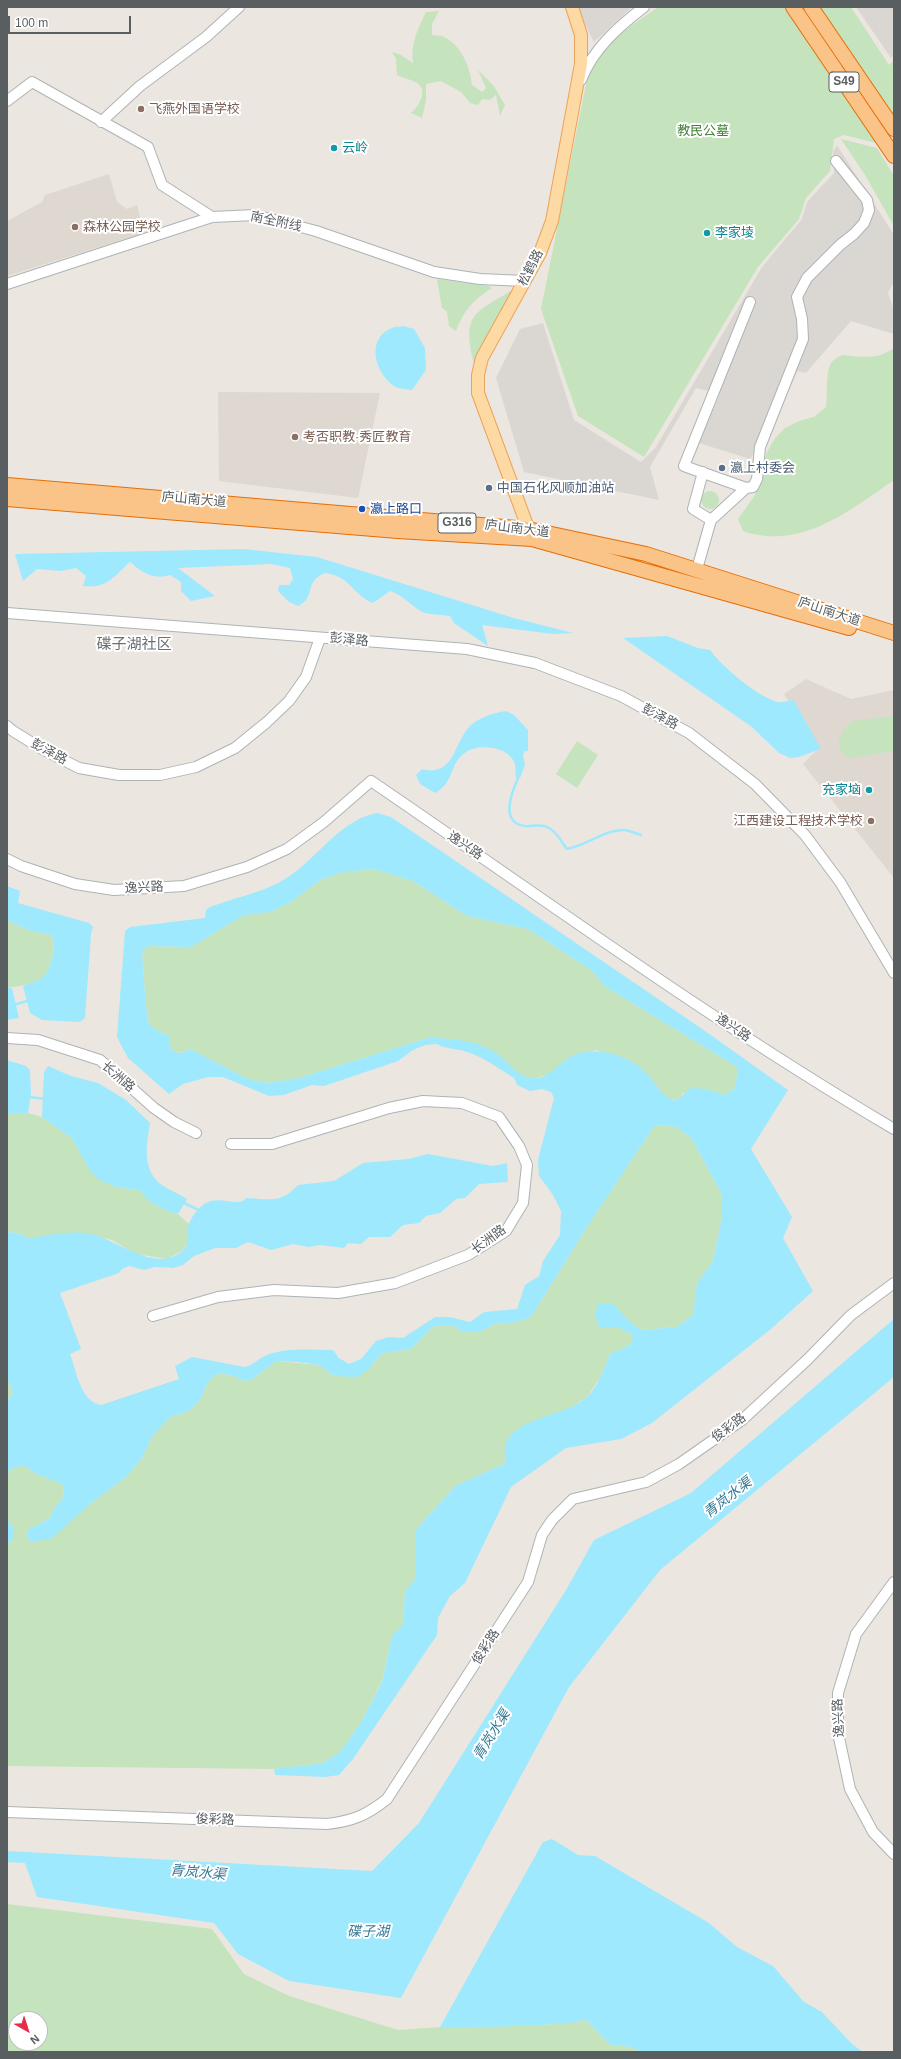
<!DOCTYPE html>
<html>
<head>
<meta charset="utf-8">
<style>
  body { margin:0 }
  #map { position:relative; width:901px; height:2059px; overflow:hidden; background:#ece6e0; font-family:Helvetica,sans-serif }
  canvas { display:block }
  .frame { position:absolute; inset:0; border:8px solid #595e61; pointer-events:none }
  .north { position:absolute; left:8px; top:2011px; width:40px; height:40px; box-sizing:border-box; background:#fff; border:1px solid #bdbfc0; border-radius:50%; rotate:141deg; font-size:11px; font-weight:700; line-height:16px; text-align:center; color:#595e61 }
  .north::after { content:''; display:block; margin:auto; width:14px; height:18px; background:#e52d48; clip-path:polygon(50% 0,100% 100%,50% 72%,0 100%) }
  .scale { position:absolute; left:8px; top:16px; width:123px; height:18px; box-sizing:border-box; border:2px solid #595e61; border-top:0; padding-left:5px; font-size:12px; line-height:14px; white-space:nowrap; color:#595e61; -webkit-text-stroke:3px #fff; paint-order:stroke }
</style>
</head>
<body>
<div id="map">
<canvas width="901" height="2059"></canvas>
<div class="frame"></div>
<div class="north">N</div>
<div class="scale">100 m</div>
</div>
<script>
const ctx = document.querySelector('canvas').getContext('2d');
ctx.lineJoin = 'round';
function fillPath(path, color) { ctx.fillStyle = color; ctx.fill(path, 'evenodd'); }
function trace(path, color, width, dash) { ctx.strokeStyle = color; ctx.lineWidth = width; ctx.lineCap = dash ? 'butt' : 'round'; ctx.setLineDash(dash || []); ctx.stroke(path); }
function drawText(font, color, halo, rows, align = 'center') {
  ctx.font = font + ' Helvetica,"Noto Sans SC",sans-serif'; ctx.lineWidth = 4; ctx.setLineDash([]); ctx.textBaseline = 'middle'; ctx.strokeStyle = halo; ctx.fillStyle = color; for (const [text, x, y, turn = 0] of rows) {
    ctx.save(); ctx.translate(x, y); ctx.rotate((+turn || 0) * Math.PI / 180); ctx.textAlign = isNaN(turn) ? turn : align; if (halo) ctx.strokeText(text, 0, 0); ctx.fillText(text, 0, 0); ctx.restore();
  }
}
fillPath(new Path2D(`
  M576,7H632L594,42Z
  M856,7H894V55L891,58Z
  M837,145L894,235V281L888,293L894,310V334L851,321L806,373L797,371L779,414L750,459L699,443L720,394L696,388L650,467L659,500L524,472L496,378L520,329L543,323L574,420L641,462L656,447L762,267L802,219L807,202L834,173L833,152Z`), '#dad6d2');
fillPath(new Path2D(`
  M109,174L117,202L127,209L137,205L144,233L7,276V221L42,202L45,195Z
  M218,392L380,393L358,498L219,481Z
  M806,679L851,699L894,690V878L803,764L817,750L784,694Z`), '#ded8d1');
fillPath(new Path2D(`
  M658,7H788L880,144L844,135L834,139L830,171L806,198L799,219L758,267L644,457L578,416L541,309L586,84L598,56L621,33Z
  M818,7H851L889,65L894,60V120Z
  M439,11L432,24V35C435,36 441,35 444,37C462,46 470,67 472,85L482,92L486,88L478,70L493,85L505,105L500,116L496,95L490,100L482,99L478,105L470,103L461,92L441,81L426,84V100L422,118L411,113C420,106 429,88 415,82C409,79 403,78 397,75L396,59L392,52L401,55L413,63C410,45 418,28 426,12Z
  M841,139L877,148L894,176V226L865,175Z
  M437,279L489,286L492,288C474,299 463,311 456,331L449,326L447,312L442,308Z
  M516,288L475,368C461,313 473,314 516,288Z
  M894,348V480C849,511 800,551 743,531L738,519L755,495L767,452L775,438L785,428L799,421L814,417L826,407C828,396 825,370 832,362C834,359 839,357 842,355C861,357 878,360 894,348Z
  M701 500a9 9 0 1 1 18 0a9 9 0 1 1-18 0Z
  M894,716V751L849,758C831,748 840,731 853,721Z
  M577,741L598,755L577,788L556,774Z
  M373,869L413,881L467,916L528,929L591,970L606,987L737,1067V1076L734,1089L724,1095L707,1089L683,1093L677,1101L664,1096L655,1084L626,1059L596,1050L573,1055L549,1074L533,1079L521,1075L495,1053L428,1038L299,1078L267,1083L248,1079L190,1049L180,1053L174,1052L170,1046L169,1036C163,1033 154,1030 150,1025C146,1021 143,963 142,953L148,946L191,947L244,915L270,912L291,902L320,880L340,873Z
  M7,920L28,930L52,935C56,946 52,968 43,977C37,983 15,988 7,987Z
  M28,1113L42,1117L72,1138L80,1152L116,1187L139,1190L149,1201L165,1210L178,1214L189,1224L188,1243L182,1251L167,1259L136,1254L112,1240L85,1233L27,1238L19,1233L7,1232V1116L10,1114Z
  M655,1125L677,1127L692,1139L722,1195V1218L713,1261L697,1283L693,1315L676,1327L641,1330L628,1320L613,1304L620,1328L634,1336L630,1345L610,1354L600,1378L587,1397L505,1450L506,1463L455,1486L415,1531V1579L405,1592L403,1624L392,1636L382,1681L362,1721L340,1752L323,1763L274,1769L7,1766V1544L11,1542L12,1525L7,1521V1476L11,1469L23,1465L36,1474L60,1483L64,1488L63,1498L55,1507L49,1519L27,1530L90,1504L127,1476L142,1458L153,1435L170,1417L187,1412L200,1400L209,1380L219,1373L234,1376L244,1381L251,1380L276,1361L319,1365L334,1376L368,1370L382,1353L411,1349L431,1328L438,1325H453L463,1332H479L495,1324L517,1322L531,1317L585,1230Z
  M7,1378L13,1392L7,1402Z
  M7,1904L212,1929L244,1974L289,1996L398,2030L440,2027L521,2026L558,2024L573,2021L586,2020L611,2045L631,2047L641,2052H7ZM16,2019H40V2043H16Z`), '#c5e3bc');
fillPath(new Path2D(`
  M404,326L414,329L425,348L426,370L412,390C407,389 398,389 394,386C375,373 365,339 392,328C395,326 401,327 404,326Z
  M244,549L317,557L514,618L573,633L553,634L482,625L488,646L454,623L450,616C440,614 428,616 419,610C408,603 403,595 390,591L373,603C352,595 352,577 325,573C303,582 317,597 298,606L289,602L278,591L279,585H289L293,579L290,568L271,564L178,568L215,596L191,601L181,591V582L170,575C153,580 143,573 130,562C113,577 107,589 83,586L86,576L76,568L61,571L37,569L23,581L15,554Z
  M667,636L698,648L710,650C722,667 758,697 778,702C783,703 789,701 793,699L821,749L799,757L790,758L779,753L752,727L623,638Z
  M506,711L514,715L528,730V751H525L523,755L525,765L520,778H516C515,774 516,769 515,765C511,747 480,743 466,752C448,764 456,781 435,793L420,784L416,775L422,769C454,778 454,742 470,726C480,717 493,713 506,711Z
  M377,813L391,817L708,1033L788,1090L751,1149L792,1217L783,1238L813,1291L771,1329L652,1423L621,1439L566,1448L511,1487L465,1583L450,1596L438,1618L437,1635L353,1759L339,1775L325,1777L275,1775L274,1769L323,1763L340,1752L362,1721L382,1682L392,1636L403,1624L405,1592L415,1579V1531L455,1486L506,1463C505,1455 503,1446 508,1439C523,1416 566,1416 587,1397C598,1387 604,1368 610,1354L630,1345L634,1336L620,1328L599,1327L595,1315L598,1304L613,1303L628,1320L641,1330L676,1327L693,1315L697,1283L713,1261L722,1218V1195L692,1139L677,1127L655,1125L585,1230L531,1317L517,1322L495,1324L479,1332H463L453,1325H438L431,1328L411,1349L382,1353L368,1370L357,1377L334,1376L319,1365L297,1362L276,1361L251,1380L244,1381L234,1376L219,1373L209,1380L200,1400L187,1412L170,1417L153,1435L142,1458L127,1476L90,1504L51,1539L29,1542L27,1530L49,1519L55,1507L63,1498L64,1488L60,1483L36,1474L23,1465L11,1469L7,1476V1402L13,1392L7,1378V1232L19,1233L27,1238C45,1236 66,1231 85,1233C115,1236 152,1274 181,1252C192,1244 185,1234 189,1224C191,1217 200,1206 206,1203C219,1195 239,1208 246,1198C269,1199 281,1204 298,1185L334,1181L363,1163L408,1159L428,1154L493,1166L507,1163L508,1182L479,1184L465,1198L456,1199L440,1213L426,1216L419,1223L403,1225L390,1237H369L361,1244L348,1243L344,1248L320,1245L309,1247L293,1244L271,1250L248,1242L236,1248H215L194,1256L183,1265L173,1268L155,1267L144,1270L129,1266L122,1269L119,1273L60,1293L81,1349L70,1354C77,1372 80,1401 101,1405L179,1379L175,1366L192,1357L245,1367C253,1365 259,1358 267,1355C288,1347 311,1350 333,1350L339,1358L349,1364L361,1359L376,1341L389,1337L403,1338L435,1317H450L470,1322L484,1312L517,1309L525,1285L539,1276L543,1261L560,1235L561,1211L553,1195L539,1176L538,1160L554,1098L551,1092L542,1089L530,1091L517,1085L514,1078C499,1069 484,1057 467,1052C457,1048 447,1050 437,1044L425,1045L413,1050L398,1061L324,1086L312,1085L284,1095L269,1096L223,1077H208L183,1084L169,1094L128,1058L117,1037L125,931L130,927L205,918L206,910L210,907C231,899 256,894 276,884C314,866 335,821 377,813ZM373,869L413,881L467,916L528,929L591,970L606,987L737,1067V1076L734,1089L724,1095L707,1089L690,1088L676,1101C656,1093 657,1082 642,1069C625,1054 594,1046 574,1055C559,1061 550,1080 532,1078C517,1077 508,1061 496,1053C477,1040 450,1038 428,1038L299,1078L267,1083L248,1079L190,1049L181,1053L174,1052L170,1046L169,1036C163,1033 154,1030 150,1025C146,1022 143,963 142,953L148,946L191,947L244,915L270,912L291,902L320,880L340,873Z
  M7,886L20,891L18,903L89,923L93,927L91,934L85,1018L80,1022L42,1020L30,1013L23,986C28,983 39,981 43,977C52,968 56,946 52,935L28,930L7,920Z
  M7,987L12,988L19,1018L7,1020Z
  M7,1060L26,1066L30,1070L31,1093L28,1113L10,1114L7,1116Z
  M48,1066L71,1076L98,1083L126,1100L150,1123C147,1143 142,1164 157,1181C164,1188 178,1193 187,1199L178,1214L165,1210L149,1201L139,1190L116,1187L100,1180L90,1171L72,1138L42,1117L44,1072Z
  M894,1319V1377L660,1570L569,1687L401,1998L289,1981L238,1954L214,1923L37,1897L25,1863L7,1862V1851L372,1871L419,1823L566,1590L594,1540L691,1493Z
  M7,1521C16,1527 15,1533 11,1542L7,1544Z
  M552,1839L578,1855L595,1856L709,1923L737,1947L773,1966L804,2002L822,2012L852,2044L863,2052H641L631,2047L611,2045L586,2020C576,2021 566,2024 555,2024C517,2027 478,2027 440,2027L543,1842Z`), '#9ee9fd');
trace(new Path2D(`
  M519,776C513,789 498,823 525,826C533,827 541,823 549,828C558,833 561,842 567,849C587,846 604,829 625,830C630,831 636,833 641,835
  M14,1005L30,1000
  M29,1097L46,1099
  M182,1202L201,1211`), '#9ee9fd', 2.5);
const minor = new Path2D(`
  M581,80C593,49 618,27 644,7
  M7,101L32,82L148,147L162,185L212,217
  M101,122L140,86L206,37L239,7
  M7,284L212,217L255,215L316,231L434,272L480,279L525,281
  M703,472L693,509L711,520
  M746,488L684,466L750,302
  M697,569L711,520L746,488L753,487L757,479L760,447L803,339L802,319L797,297L807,278L840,245L854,234L864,223L869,210L867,200L836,161
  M7,613L467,649L535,663L621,696L689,733L755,784L805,835L840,882L894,973
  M7,726L13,731L42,749L79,768L119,775H160L196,767L235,748L267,722L289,701L306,677L320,638
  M7,859L21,866L75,884L114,890L184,886L247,867L287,849L324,822L371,781C544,899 714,1023 894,1129
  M7,1038L38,1040L100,1060L154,1108L174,1122L196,1133
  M153,1316L218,1297L274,1290L338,1293L395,1283L468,1255L506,1231L523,1203L527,1165L519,1146L499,1117L462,1103L423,1101L389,1108L272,1144H231
  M894,1582L856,1634L838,1693V1733L850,1789L873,1832L894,1854
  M7,1812L327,1824C353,1821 367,1815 387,1799L528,1582L542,1535L552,1520L573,1499L646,1482L679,1464L742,1420L807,1360L851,1315L894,1283`);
const major = new Path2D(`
  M531,536L478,393V375L482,358L540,253L552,221L581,64V35L572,7`);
const highway = new Path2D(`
  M793,7L894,156
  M811,7L894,129
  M7,485L528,529L646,554L894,633
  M7,499L398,531L532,539L849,628`);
trace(minor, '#aeb3b6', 12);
trace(major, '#eea257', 14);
trace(highway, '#e76d05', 16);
trace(minor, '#fff', 10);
trace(major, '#fddaa3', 12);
trace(highway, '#fac488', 14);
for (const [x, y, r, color] of [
  [141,109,4,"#8d6e63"],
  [334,148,4,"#0f9aa8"],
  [75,227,4,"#8d6e63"],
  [707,233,4,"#0f9aa8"],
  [295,437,4,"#8d6e63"],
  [722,468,4,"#5c6f8a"],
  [489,488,4,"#5c6f8a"],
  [362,509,4,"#1a4fb4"],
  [869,790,4,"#0f9aa8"],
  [871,821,4,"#8d6e63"]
]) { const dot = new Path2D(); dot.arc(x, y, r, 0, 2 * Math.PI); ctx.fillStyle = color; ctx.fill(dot); trace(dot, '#fff', 1.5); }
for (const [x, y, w] of [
  [844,82,30],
  [457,523,38]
]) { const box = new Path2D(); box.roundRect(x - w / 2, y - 10, w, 20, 3); ctx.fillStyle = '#fff'; ctx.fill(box); trace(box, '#595e61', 1); }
drawText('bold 12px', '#595e61', null, [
  ["S49",844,82],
  ["G316",457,523]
]);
drawText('13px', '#785e54', '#fff', [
  ["飞燕外国语学校",149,109],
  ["森林公园学校",83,227],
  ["考否职教·秀匠教育",303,437],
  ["江西建设工程技术学校",863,821,"right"]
], 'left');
drawText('13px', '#438336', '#fff', [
  ["教民公墓",703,131]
]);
drawText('13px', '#0d838f', '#fff', [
  ["云岭",342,148],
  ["李家堎",715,233],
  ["充家垴",861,790,"right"]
], 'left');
drawText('13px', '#595e61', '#fff', [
  ["南全附线",276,222,12],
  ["松鹤路",531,268,-63],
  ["庐山南大道",194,500,5],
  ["庐山南大道",517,529,7],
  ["庐山南大道",829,612,18],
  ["彭泽路",349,640,5],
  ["彭泽路",660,717,28],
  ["彭泽路",49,752,28],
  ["逸兴路",465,846,34],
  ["逸兴路",144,888,-3],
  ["逸兴路",733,1028,34],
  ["长洲路",118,1077,41],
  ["长洲路",489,1240,-36],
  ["俊彩路",729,1428,-37],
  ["俊彩路",486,1647,-57],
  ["逸兴路",839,1718,-93],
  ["俊彩路",215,1820,2]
]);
drawText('13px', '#4e5e75', '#fff', [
  ["瀛上村委会",730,468],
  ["中国石化风顺加油站",497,488]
], 'left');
drawText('13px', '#164399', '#fff', [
  ["瀛上路口",370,509]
], 'left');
drawText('italic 14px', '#367894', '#fff', [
  ["青岚水渠",728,1498,-38],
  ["青岚水渠",492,1735,-58],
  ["青岚水渠",198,1873,5],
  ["碟子湖",368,1932]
]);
drawText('15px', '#6a7073', '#fff', [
  ["碟子湖社区",134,645]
]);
</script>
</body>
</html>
